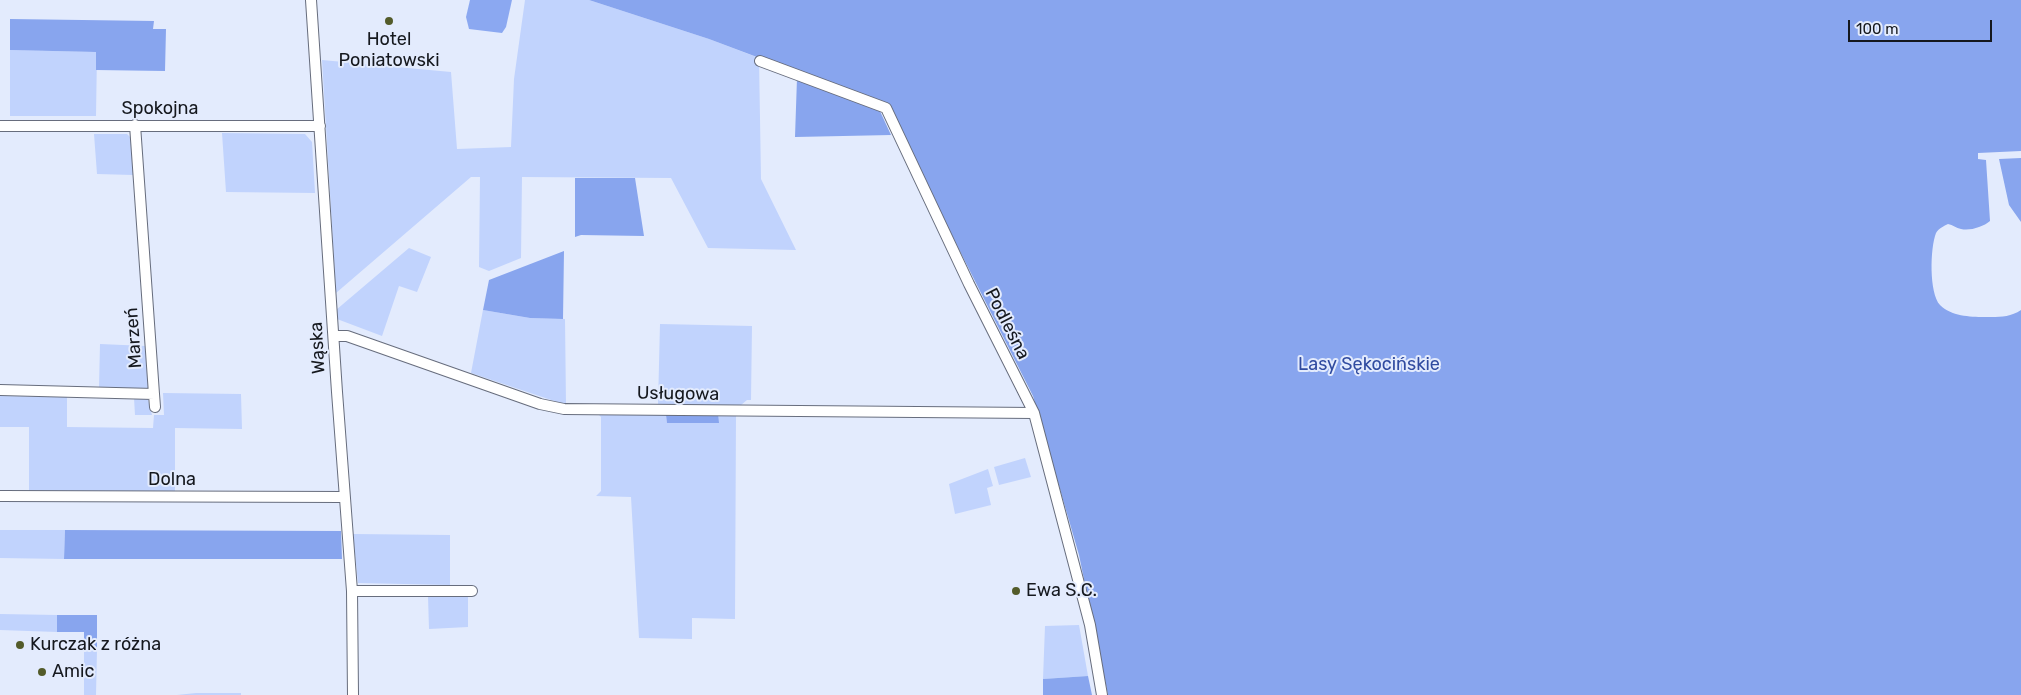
<!DOCTYPE html>
<html>
<head>
<meta charset="utf-8">
<style>
  body { margin:0 }
  #map { position:relative; width:2021px; height:695px; overflow:hidden; background:#e3ebfd; font-family:Rubik,sans-serif }
  canvas { display:block }
  .scale { position:absolute; left:1848px; top:20px; width:144px; height:22px; box-sizing:border-box; border:2px solid #15181e; border-top:0; padding-left:6px; font-size:15px; line-height:18px; white-space:nowrap; color:#15181e; -webkit-text-stroke:4px #e3ebfd; paint-order:stroke }
</style>
</head>
<body>
<div id="map">
<canvas width="2021" height="695"></canvas>
<div class="scale">100 m</div>
</div>
<script>
const ctx = document.querySelector('canvas').getContext('2d');
ctx.lineJoin = 'round';
function fillPath(path, color) { ctx.fillStyle = color; ctx.fill(path, 'evenodd'); }
function trace(path, color, width, dash) { ctx.strokeStyle = color; ctx.lineWidth = width; ctx.lineCap = dash ? 'butt' : 'round'; ctx.setLineDash(dash || []); ctx.stroke(path); }
function drawText(font, color, halo, rows, align = 'center') {
  ctx.font = font + ' Rubik,sans-serif'; ctx.lineWidth = 4; ctx.setLineDash([]); ctx.textBaseline = 'middle'; ctx.strokeStyle = halo; ctx.fillStyle = color; for (const [text, x, y, turn = 0] of rows) {
    ctx.save(); ctx.translate(x, y); ctx.rotate((+turn || 0) * Math.PI / 180); ctx.textAlign = isNaN(turn) ? turn : align; if (halo) ctx.strokeText(text, 0, 0); ctx.fillText(text, 0, 0); ctx.restore();
  }
}
fillPath(new Path2D(`
  M525,0H589L709,39L759,58L761,179L796,250L708,248L671,178L522,177L521,258L489,271L479,267L480,177H471L336,293L322,60L451,72L457,149L511,147L514,79Z
  M10,50L97,52L96,116H10Z
  M222,133L305,134L312,142L315,193L226,192Z
  M94,134H127L131,138L133,175L97,174Z
  M409,248L431,257L417,292L399,286L382,336L337,319L336,310Z
  M483,310L530,318L565,319L566,405L471,373Z
  M660,324L752,326L751,400H747L741,405H658Z
  M100,344L146,346L149,389L99,388Z
  M163,393L241,394L242,429L175,428V493L29,491V427H0V396L67,397V427L153,428L154,415H164Z
  M134,398L148,399L152,415H135Z
  M597,413L666,415L667,423H718V414H736L735,619L692,618V639L639,638L631,497L596,496L601,491V417Z
  M1025,458L1031,477L999,485L994,467Z
  M988,469L993,486L987,488L991,505L955,514L949,484Z
  M0,530H65L64,559L0,558Z
  M353,534L450,535V585L358,583Z
  M428,596L468,597V627L429,629Z
  M0,614L57,615V632L0,630Z
  M1079,625L1088,676L1043,679L1045,626Z
  M84,650H97L96,695H84Z
  M196,693H241V695H177Z`), '#c1d3fd');
fillPath(new Path2D(`
  M589,0H2021V151L1978,153V159L1986,160L1990,221C1983,227 1970,231 1961,229C1956,228 1953,225 1948,224C1944,226 1939,228 1936,233C1930,248 1929,293 1940,305C1951,316 1970,317 1984,317C1997,317 2009,318 2021,310V695H1108L1079,555L1033,396L925,182L890,107L709,39Z
  M10,19L154,21L153,29H166L165,71L96,70V52L10,50Z
  M797,78L879,109L891,135L795,137Z
  M2021,158V222L2009,205L1999,159Z
  M575,178H635L644,236L581,235L575,237Z
  M564,251L563,319L530,318L483,310L489,280Z
  M718,414L719,423H667L666,415Z
  M65,530L341,531L342,559H64Z
  M57,615H97V650H84V632H57Z
  M1088,676L1092,695H1043V679Z`), '#88a5ee');
fillPath(new Path2D(`
  M470,0H512L506,27L502,33L469,29L466,17Z`), '#8ba8f1');
const minor = new Path2D(`
  M311,0L337,392L352,591L353,695
  M760,61L886,108L969,284L1034,413L1090,625L1102,695
  M0,126H320
  M334,336H347L540,404L564,409L1034,413
  M0,390L154,394L135,125
  M154,394L155,407
  M0,496L344,497
  M352,591H472`);
trace(minor, '#676d7d', 12);
trace(minor, '#fff', 10);
for (const [x, y, r, color] of [
  [389,21,5,"#535b2a"],
  [1016,591,5,"#535b2a"],
  [20,645,5,"#535b2a"],
  [42,672,5,"#535b2a"]
]) { const dot = new Path2D(); dot.arc(x, y, r, 0, 2 * Math.PI); ctx.fillStyle = color; ctx.fill(dot); trace(dot, '#e3ebfd', 2); }
drawText('18px', '#15181e', '#e3ebfd', [
  ["Hotel",389,40,"center"],
  ["Poniatowski",389,61,"center"],
  ["Ewa S.C.",1026,591],
  ["Kurczak z różna",30,645],
  ["Amic",52,672]
], 'left');
drawText('18px', '#15181e', '#e3ebfd', [
  ["Spokojna",160,109],
  ["Podleśna",1007,324,63],
  ["Marzeń",134,338,-94],
  ["Wąska",318,348,-93],
  ["Usługowa",678,394,1],
  ["Dolna",172,480]
]);
drawText('18px', '#304ba0', '#e3ebfd', [
  ["Lasy Sękocińskie",1369,365]
]);
</script>
</body>
</html>
